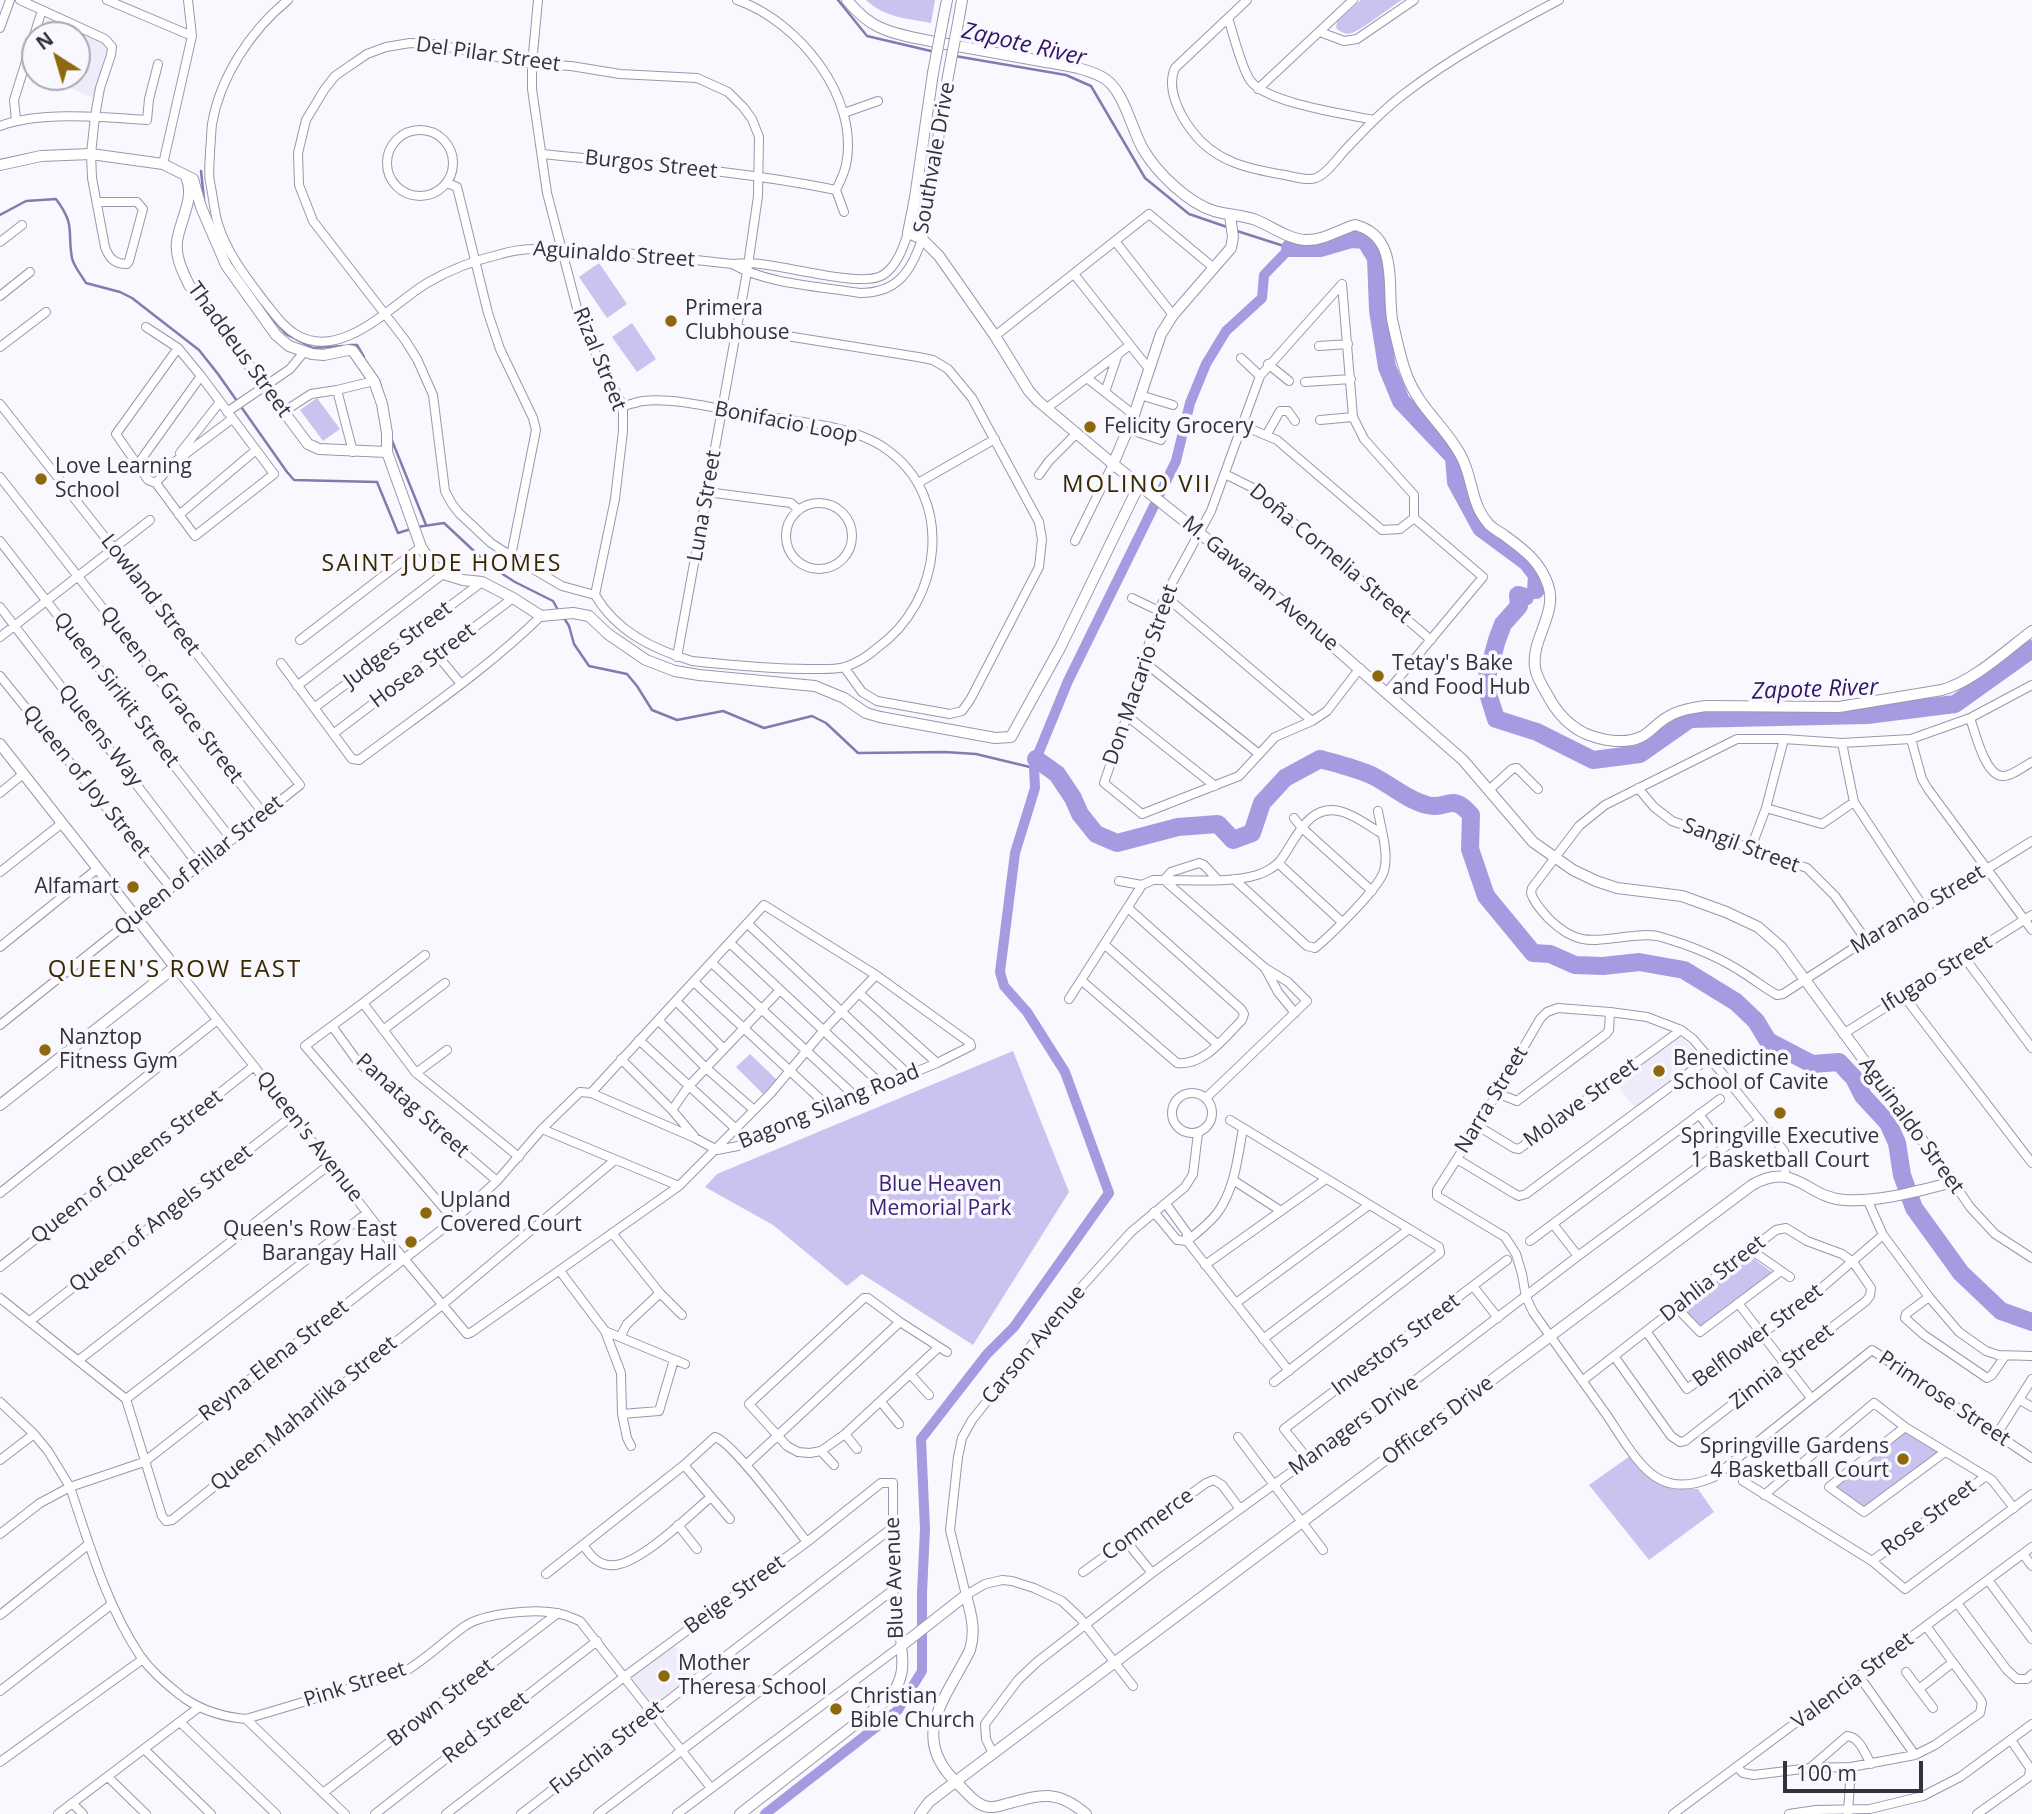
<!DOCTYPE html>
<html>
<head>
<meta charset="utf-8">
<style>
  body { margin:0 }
  #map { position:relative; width:2032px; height:1814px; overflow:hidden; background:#f9f8fe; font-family:"Open Sans",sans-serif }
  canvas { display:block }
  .north { position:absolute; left:21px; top:21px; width:70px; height:70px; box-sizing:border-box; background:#f9f8fe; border:2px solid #aaa8b0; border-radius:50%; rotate:323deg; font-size:19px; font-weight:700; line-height:28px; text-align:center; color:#33313b }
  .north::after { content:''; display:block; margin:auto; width:24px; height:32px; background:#8e680c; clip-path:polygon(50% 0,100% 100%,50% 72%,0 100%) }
  .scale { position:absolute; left:1783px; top:1761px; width:140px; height:32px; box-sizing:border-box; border:4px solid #33313b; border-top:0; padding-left:9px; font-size:21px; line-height:24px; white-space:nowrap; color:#33313b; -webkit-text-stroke:5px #f9f8fe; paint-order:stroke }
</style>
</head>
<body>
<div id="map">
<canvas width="2032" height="1814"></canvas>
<div class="north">N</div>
<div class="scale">100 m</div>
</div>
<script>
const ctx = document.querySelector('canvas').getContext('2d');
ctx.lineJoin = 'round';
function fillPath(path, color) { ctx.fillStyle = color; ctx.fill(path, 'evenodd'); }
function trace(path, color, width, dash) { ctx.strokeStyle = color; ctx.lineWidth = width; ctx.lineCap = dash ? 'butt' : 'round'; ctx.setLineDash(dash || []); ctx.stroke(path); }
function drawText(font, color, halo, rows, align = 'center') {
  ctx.font = font + ' "Open Sans",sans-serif'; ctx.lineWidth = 7; ctx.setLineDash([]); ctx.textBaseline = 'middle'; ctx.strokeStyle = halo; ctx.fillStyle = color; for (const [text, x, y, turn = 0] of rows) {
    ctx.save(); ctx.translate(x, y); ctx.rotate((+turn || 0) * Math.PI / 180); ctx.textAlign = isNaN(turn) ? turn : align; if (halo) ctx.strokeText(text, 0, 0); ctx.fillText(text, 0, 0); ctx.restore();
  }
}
fillPath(new Path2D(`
  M49,17L108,43L107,54L93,98L45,77H77V35H42Z
  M1680,1035L1702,1060L1636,1109L1615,1082Z
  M673,1643L698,1676L654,1709L629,1677Z`), '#eeecfa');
fillPath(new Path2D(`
  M866,0H935L931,23C909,19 883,17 866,0Z
  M1361,0H1402C1392,6 1360,31 1352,33C1345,35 1341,32 1336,28L1337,22Z
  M599,263L627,304L607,318L579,277Z
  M632,323L656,359L637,372L612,337Z
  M317,398L340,429L323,441L300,410Z
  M1013,1051L1069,1192L973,1345L862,1274L847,1286L773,1225L705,1187L717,1174Z
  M750,1054L777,1080L763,1094L736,1067Z
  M1749,1255L1773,1273L1701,1327L1682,1308Z
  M1906,1432L1939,1453L1865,1508L1834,1487Z
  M1630,1456C1651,1480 1664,1490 1698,1489L1714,1512L1649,1560L1589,1485Z`), '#cac3ef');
trace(new Path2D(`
  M838,0L867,36L935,52
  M955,56L1066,75L1091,86L1145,178L1189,214L1227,227
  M201,171L204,199
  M0,215L26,201L56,199C76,226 67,230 72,258C74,267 82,276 86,283L120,292L132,298L199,350L218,374L287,472L294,480L377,482L398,533L411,529
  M1237,231L1290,248
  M254,294L267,313L286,334L313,348L343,346
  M350,345H357L364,357
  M379,380L383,394
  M391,438L426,525
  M417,527L444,523L490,566L515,582L553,601L558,610
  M564,618L569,626L574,644L589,666L627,674L637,686L652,710L677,720L723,711L764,728L812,716L826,723L858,753L945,752L976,754L1034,768`), '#857aaf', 2.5);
trace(new Path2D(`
  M765,1814L898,1710L922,1671V1593L925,1529L921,1439L987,1354L1014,1327L1109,1193L1065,1072L1027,1012L1004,986L1000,972L1015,853L1035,788L1034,768L1036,759L1068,681L1176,461L1190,403L1206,364L1226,331L1262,298L1264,275L1290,248`), '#a89ae1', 10);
trace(new Path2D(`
  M1290,248H1320L1351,239L1365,240L1376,258L1378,310L1387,367L1401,401L1454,457L1456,482L1481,528L1527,562L1537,575L1536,590
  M1525,597L1518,595L1519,606L1503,624L1497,640L1485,684L1496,719L1537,732L1593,760L1640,754L1690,719L1867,715L1955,704L2032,649
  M1036,759L1057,774L1073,798L1080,814L1096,834L1117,843L1178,827L1218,824L1233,840L1252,833L1262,803L1285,778L1320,759C1338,764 1356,768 1373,776C1391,785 1407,800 1427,805C1447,811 1451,791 1471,815L1470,849L1486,896L1533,953L1550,954L1575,965L1603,966L1639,962L1684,970L1736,1002L1756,1021L1768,1041L1812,1064L1839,1062L1854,1078L1863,1096L1888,1123L1897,1143L1902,1175L1914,1208L1961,1273L2001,1311L2032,1322`), '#a89ae1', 18);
const minor = new Path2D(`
  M20,0L105,39L112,47L111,55L100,88L95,116L91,154L92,178L105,247C109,258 114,264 127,264L129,261L143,209L137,202H98
  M107,0L192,36
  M288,0C251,30 220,77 212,124C211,133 211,142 210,151C210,161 208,172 210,182C213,196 214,211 218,224C227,253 246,277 264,301C274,313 283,327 297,335C342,361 391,305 427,283C449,270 476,260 501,254C525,247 549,249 574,250C627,252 679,258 732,264C738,264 743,263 749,263C778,263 861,289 883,275C897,266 903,248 908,233
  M538,0L532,64V89L547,193L578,312L591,344L623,406V431L615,499L595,595
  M737,0C798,21 860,97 846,165C844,174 840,182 836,190
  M1247,0L1175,68C1166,88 1179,114 1192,131C1215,162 1249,169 1285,175C1295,177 1307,181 1316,178C1328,173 1338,157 1347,148C1365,129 1383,110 1404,94C1452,57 1506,28 1559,0
  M1228,18C1233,33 1241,67 1250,80C1265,103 1346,114 1374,120
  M0,28L10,0
  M1320,32L1344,41L1357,39L1414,0
  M1258,89L1353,0
  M844,113L878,101
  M16,120L14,100L42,10
  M0,126C39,111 105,117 147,120L149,99L158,64
  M387 163a33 33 0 1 1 66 0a33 33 0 1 1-66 0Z
  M542,154C640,164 739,170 836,190
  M163,164L192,36L188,0
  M447,183L457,187L488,313L500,349L533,418L536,430L511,556
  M836,190L844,212
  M1115,241L1173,315
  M0,242L22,225
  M732,264C770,285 818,286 860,293C897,293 911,272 922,239
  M1074,274L1149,369
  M1342,284L1260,376L1211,511L1165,596L1159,611L1127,716L1104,783L1142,814L1239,776L1275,737L1312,721L1327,711L1360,668
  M1342,284L1353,417L1364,439L1414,495V518
  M0,296L30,272
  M146,327L178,348L201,376L274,474L195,536L156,483L148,480L116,434L178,348
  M737,328L918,357L933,360L948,369L972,398L1039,522L1042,539L1039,567L970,700L962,711L950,714L877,701L862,692L844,667
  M995,336L1149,214L1214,268
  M1319,346L1348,344
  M0,347L46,312
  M1241,358L1260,376
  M1268,364L1289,381
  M1087,378L1134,415
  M1305,382L1351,379
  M337,390L353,452
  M1105,392L1118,354
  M1140,395L1173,405
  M0,404L300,785L0,1025
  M623,406C629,405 636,402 643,401C673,397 718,409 748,414C790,421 851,424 886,449C956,498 942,602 877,648C868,656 857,663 845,667C834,670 820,669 808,669C769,669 730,665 692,661C653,649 617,632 595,595L562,586L511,556L491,543L459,513L452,504L445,491L433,395L417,359L405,340L313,221L299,185L298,153L306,120L324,90L335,76L348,67L367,54L386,47L410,43L434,44L532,64L571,66L620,74L697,78L728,92L743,107L752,119L759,137L758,196L747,272L677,657
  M1047,408L1130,345
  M227,412L290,369L304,352
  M283,412L311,394L337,390L374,381
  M1320,420L1353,417
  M1241,425L1277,440L1382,530L1400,529L1414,518
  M1128,429L1161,440
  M1267,434L1280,411H1288L1295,421
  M180,453L220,402
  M138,464L201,376
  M1225,474L1253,488L1431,640
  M1039,475L1049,461L1077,433
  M0,477L264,814
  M156,483L172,464L232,419
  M918,483L995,439
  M707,492L791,503L799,510
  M786 536a33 33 0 1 1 66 0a33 33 0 1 1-66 0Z
  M179,515L256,450
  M0,541L232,840
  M1075,541L1113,464
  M1165,596L1312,721
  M1132,598L1159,611
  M0,607L199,866
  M0,637L150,520
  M300,640L421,547
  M438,656L461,684
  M1144,662L1259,754
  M281,663L352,759L359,760C420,714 486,670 541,616
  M0,676L171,888
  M2032,685L1970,718L1911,739L1842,743L1784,739H1737L1605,805L1579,826L1532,888L1531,893C1534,903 1542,911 1549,919C1580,949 1596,939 1634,936C1643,935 1652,934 1661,937C1689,945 1721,958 1745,974C1756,981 1766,989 1777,995L1783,994L1866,940L1924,908L2032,841
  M297,686L443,574
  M1387,692L1483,577L1414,518
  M314,708L482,582
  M1127,716L1215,786
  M1970,718C1975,732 1985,775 2002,776C2011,777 2024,766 2032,762
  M333,734L513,598
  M1911,739L1922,779L1928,789L2032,930
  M1842,743L1854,802L1924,908
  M1638,788L1654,807L1672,821L1807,868L1835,896L1866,940
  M1489,790L1512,769L1517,768L1538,789
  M0,793L23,774
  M1766,808L1822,824L1854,802
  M1294,818L1301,827L1372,891
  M1751,848L1766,808L1784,739
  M1278,863L1342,922
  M0,872L61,824
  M1234,879L1307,946L1315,948C1330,936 1379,888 1384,871C1389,853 1381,829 1378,811
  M1119,881L1142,885L1153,880C1184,879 1228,884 1257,875C1264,873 1275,867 1280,861C1296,840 1308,801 1343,812C1356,816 1369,826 1381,833
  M748,924L909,1075
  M730,943L883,1086
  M1104,944L1217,1044
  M0,947L97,869
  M1964,957L2032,1048
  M712,963L856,1097
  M175,967L254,1066L385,1236L467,1334L472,1332L679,1186L771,1093L823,1031L876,975
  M1265,968L1278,992L1295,1013
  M1081,980L1177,1063C1204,1066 1224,1038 1242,1020L1244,1014L1241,1009L1128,908
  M694,982L830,1108
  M859,993L937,1063
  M1903,995L2032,1163
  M1069,999L1142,885
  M676,1001L724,1049
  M363,1003L425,955
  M658,1020L706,1068L754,1110
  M332,1026L358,1062L497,1181
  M383,1030L445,983
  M1843,1034L2032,915
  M639,1040L736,1129
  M621,1059L672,1110L694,1136
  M416,1073L447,1050
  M1172 1113a20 20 0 1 1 40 0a20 20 0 1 1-40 0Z
  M1497,1093L1517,1101L1606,1034L1609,1030L1610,1012
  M1206,1098L1307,1001L1288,982L1265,968L1164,880L1171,872L1199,863L1204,865L1217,879
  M672,1110L688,1087L780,990
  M1699,1114L1724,1148
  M1230,1120L1439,1247L1440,1253L1274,1382
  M1478,1126L1514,1148L1519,1149L1681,1030
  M542,1129L679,1186
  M1457,1159L1515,1194L1519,1196L1526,1194L1709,1058
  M1785,1176L1786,1158L1784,1151L1722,1073L1693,1039L1681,1030L1647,1017L1610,1012L1558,1008L1547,1012L1540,1019L1478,1126L1437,1190V1196L1505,1237L1516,1254L1522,1274L1526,1297L1533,1312C1557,1346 1582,1380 1606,1414C1620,1434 1639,1470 1661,1480C1678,1488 1698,1484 1714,1477L1872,1350L2032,1458
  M1233,1180L1281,1211
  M1953,1182L1970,1207L1995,1234L2032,1258
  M0,1193L216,1021
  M1867,1199L1883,1235L1929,1297L1959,1332L1986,1351L1998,1355L2032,1356
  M1166,1204L1187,1233V1241L1289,1371
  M1154,1212L1177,1240L1187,1241
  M454,1220L305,1046L363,1003L416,1073L519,1157
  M1553,1224L1578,1256
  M612,1233L660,1293L682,1315
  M1187,1241C1198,1232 1210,1223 1218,1212C1235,1188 1238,1156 1243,1128
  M1530,1241L1720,1099
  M1751,1250L1790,1277
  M1205,1265L1326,1179
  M0,1267L254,1066
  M560,1271L605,1331L621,1373L622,1414L659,1411L674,1360
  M1473,1286L1498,1318
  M1929,1297L1906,1314L1905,1318L1924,1335L1987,1378L1992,1375L2005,1356
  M0,1298L126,1399L162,1516L166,1521L172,1520L442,1305L615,1160
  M1236,1303L1369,1205
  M1738,1303L1811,1398
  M1676,1307L1700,1332L1781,1271
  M30,1321L292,1116
  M605,1331L685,1364
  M1646,1331L1687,1389L1804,1303L1883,1235
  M620,1337L627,1324L660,1293
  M1263,1339L1409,1229
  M939,1347L845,1434L821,1451L810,1453L798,1452L787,1446L749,1404L864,1298H868L900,1322L947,1352
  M79,1360L329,1165
  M910,1374L929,1395
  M1582,1381L1776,1230L1786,1228L1807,1241L1842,1254L1853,1262L1871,1288L1870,1296L1866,1301L1685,1441L1680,1442L1671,1436L1614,1356
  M126,1399L367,1213
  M2020,1400L2032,1407
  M0,1402L34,1434L48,1451L70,1487C89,1544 107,1607 141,1657C152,1672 166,1684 180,1695
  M881,1402L899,1424
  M622,1414L627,1438L631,1446
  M1905,1427L1829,1487L1864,1512L1945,1452
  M845,1434L857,1449
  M1997,1434L2032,1379
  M1238,1437L1323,1550
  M821,1451L834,1465
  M1308,1459L1284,1429L1507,1260
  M0,1460L34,1434
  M684,1465L730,1519
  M746,1465L900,1322
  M1743,1481L1872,1561L1905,1589L2032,1494
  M1764,1495L1874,1403L1905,1427L1992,1480L2014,1508
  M678,1525L697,1549
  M0,1534L40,1503L70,1487L144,1462L454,1220L497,1181L542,1129L580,1092L591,1093L695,1138L717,1150L738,1146L937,1063L971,1046L970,1043L876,975L764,905L591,1093
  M1126,1541L1152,1573
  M584,1546C590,1555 597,1564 609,1565C635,1570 690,1514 711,1497
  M2023,1554L2032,1566
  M1872,1561L1986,1476
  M1083,1572L1206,1483L1214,1480L1222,1485L1240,1509
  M546,1574L684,1465L715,1437C734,1443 791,1522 807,1542
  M1988,1580L2032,1639
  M1957,1603L2007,1670L2017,1679H2027L2032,1674
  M0,1615L89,1544
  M1906,1672L1933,1708
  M1859,1676L1915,1755
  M1133,1686L1080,1618L1062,1601L1034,1588L1012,1581L1002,1580L985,1584L966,1595L950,1530L958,1457L962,1438L972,1420L1049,1323L1131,1232L1185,1187L1193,1174L1198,1133
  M1919,1689L1952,1663
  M0,1691L112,1604
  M184,1698C203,1711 223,1717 246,1719L404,1672C426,1659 444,1641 465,1626C484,1613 537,1608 560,1614C567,1615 574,1619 580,1621L711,1788
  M246,1719L345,1814
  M180,1722L276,1814
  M144,1749L211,1814
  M993,1754L986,1739L985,1724L1018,1680L1037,1662L1152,1573L1371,1414L1578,1256L1760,1121
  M0,1762L143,1659
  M1737,1767L1743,1773L1754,1775L1810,1768L1851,1767L1915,1755L1935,1745L1980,1713L1982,1703L1980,1699L1926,1626
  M1810,1768L1847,1736C1860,1737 1865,1754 1871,1764
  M108,1777L146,1814
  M323,1793L558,1613
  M72,1803L83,1814
  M1848,1813L1851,1767
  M58,1814L198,1708
  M375,1814L597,1641
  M446,1814L624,1677L807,1542L881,1483H893V1590L901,1646L677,1814
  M521,1814L892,1528
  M598,1814L893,1590
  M1673,1814L2032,1547
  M1789,1814L1816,1810L1870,1809L1923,1796L1960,1777L2032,1724
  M1977,1814L2029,1777L2030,1768L2011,1740`);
const tertiary = new Path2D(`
  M847,0C856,11 866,21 879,27C898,36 921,39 941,43C976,49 1011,56 1046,62C1064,65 1085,68 1102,77C1124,88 1131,129 1143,149C1157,173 1188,203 1214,211C1228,215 1243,215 1256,220C1271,226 1288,239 1305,240C1323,241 1338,230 1355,225C1399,236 1387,285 1392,319C1396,337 1400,358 1407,376C1419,408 1444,425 1460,454C1473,476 1470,502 1487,522C1491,528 1498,531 1504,535C1523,549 1540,561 1548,585C1558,613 1531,639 1535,667C1536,677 1543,687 1548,696C1556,711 1568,725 1584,733C1600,740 1624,745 1641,737C1650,733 1657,723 1666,718C1678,710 1692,708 1706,706L1839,707L1942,690C1974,681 2005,651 2032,631
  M943,20L947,0
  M958,23L962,0
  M0,165L41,156L91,154L163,164L193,179L201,207L226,265L276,335L289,346L312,354L324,355L348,350L353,351L374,381L382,404L387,433V452L421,547L431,563L443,574L463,580L482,582L513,598L541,616L573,613L589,616L608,634L646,660L675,671L699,675L815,686L844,698L866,713L880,717L995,738L1011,737L1060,648L1139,485
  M186,177C196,197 179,222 177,242C175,257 183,272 189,285L308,444L319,449L387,452
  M922,239L948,76
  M1113,464L1134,415L1161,334L1173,315L1231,248L1233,237L1230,215
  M0,744L175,967L0,1105
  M740,1814L890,1697C903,1680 904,1666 901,1646L966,1595C971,1614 976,1630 970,1650C946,1699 907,1737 959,1785C967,1793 977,1806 989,1807C996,1808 1004,1804 1010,1803C1044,1794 1058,1790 1086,1814
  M920,1814L929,1802L955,1782L1752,1185C1796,1160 1806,1198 1845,1200C1880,1202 1918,1191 1953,1182L1781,947L1758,927L1726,912L1682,896L1617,888L1596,881L1573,870L1533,842L1463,760L1247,571L1113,464L1038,401L1029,391L995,336L939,256L922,239L908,233L915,198L933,73`);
trace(minor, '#9a96ae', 10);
trace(tertiary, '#9a96ae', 12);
trace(minor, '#fff', 8);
trace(tertiary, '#fff', 10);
const tertiaryBridge = new Path2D(`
  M933,73L943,20
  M948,76L958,23`);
trace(tertiaryBridge, '#9a96ae', 12, []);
trace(tertiaryBridge, '#fff', 10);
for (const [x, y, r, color] of [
  [671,321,7,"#8e680c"],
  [1090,427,7,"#8e680c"],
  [41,479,7,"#8e680c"],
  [1378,676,7,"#8e680c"],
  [133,887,7,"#8e680c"],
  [45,1050,7,"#8e680c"],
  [1659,1071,7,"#8e680c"],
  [1780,1113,7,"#8e680c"],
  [426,1213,7,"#8e680c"],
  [411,1242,7,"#8e680c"],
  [1903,1459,7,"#8e680c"],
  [664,1676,7,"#8e680c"],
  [836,1709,7,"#8e680c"]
]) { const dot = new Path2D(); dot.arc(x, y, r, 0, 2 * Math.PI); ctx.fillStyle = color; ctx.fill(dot); trace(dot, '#f9f8fe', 2.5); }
drawText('21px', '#33313b', '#f9f8fe', [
  ["Del Pilar Street",488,55,8],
  ["Southvale Drive",935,158,-80],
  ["Burgos Street",651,165,6],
  ["Aguinaldo Street",614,255,4],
  ["Thaddeus Street",239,350,54],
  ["Rizal Street",599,359,68],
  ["Bonifacio Loop",786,423,11],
  ["Luna Street",705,506,-80],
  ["Doña Cornelia Street",1330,554,40],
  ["M. Gawaran Avenue",1260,584,40],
  ["Lowland Street",150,595,52],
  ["Judges Street",398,645,-37],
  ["Hosea Street",423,666,-37],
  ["Don Macario Street",1141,675,-71],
  ["Queen Sirikit Street",116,690,52],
  ["Queen of Grace Street",171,695,52],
  ["Queens Way",100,736,52],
  ["Queen of Joy Street",86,782,51],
  ["Sangil Street",1741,846,20],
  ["Queen of Pillar Street",199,866,-39],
  ["Maranao Street",1918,910,-31],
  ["Ifugao Street",1937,974,-32],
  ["Narra Street",1492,1100,-59],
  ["Molave Street",1581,1103,-36],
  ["Panatag Street",412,1106,42],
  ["Bagong Silang Road",829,1107,-22],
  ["Aguinaldo Street",1911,1126,54],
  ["Queen's Avenue",309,1137,52],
  ["Queen of Queens Street",127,1167,-38],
  ["Queen of Angels Street",161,1219,-38],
  ["Dahlia Street",1713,1279,-38],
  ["Belflower Street",1758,1336,-37],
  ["Carson Avenue",1034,1345,-50],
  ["Investors Street",1396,1345,-37],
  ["Reyna Elena Street",274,1361,-38],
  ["Zinnia Street",1782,1367,-38],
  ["Primrose Street",1944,1399,34],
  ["Queen Maharlika Street",304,1414,-39],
  ["Officers Drive",1438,1421,-37],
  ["Managers Drive",1354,1426,-36],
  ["Rose Street",1929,1518,-37],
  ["Commerce",1148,1525,-36],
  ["Blue Avenue",895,1578,-92],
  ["Beige Street",735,1595,-36],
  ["Valencia Street",1853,1681,-37],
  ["Pink Street",355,1685,-18],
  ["Brown Street",441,1703,-38],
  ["Red Street",486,1728,-38],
  ["Fuschia Street",607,1748,-38]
]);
drawText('21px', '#33313b', '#f9f8fe', [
  ["Primera",685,309],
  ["Clubhouse",685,333],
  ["Felicity Grocery",1104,427],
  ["Love Learning",55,467],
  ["School",55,491],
  ["Tetay's Bake",1392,664],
  ["and Food Hub",1392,688],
  ["Alfamart",119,887,"right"],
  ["Nanztop",59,1038],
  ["Fitness Gym",59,1062],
  ["Benedictine",1673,1059],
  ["School of Cavite",1673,1083],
  ["Springville Executive",1780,1137,"center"],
  ["1 Basketball Court",1780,1161,"center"],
  ["Upland",440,1201],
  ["Covered Court",440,1225],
  ["Queen's Row East",397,1230,"right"],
  ["Barangay Hall",397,1254,"right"],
  ["Springville Gardens",1889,1447,"right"],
  ["4 Basketball Court",1889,1471,"right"],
  ["Mother",678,1664],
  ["Theresa School",678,1688],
  ["Christian",850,1697],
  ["Bible Church",850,1721]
], 'left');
drawText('21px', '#3d2374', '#f9f8fe', [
  ["Blue Heaven",940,1185],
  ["Memorial Park",940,1209]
]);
drawText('italic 23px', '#321567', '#f9f8fe', [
  ["Zapote River",1024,45,13],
  ["Zapote River",1815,690,-2]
]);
ctx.letterSpacing = '2px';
drawText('23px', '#3a2800', '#f9f8fe', [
  ["SAINT JUDE HOMES",442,564]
]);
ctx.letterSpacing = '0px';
ctx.letterSpacing = '2px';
drawText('24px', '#3a2800', '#f9f8fe', [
  ["MOLINO VII",1137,485],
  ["QUEEN'S ROW EAST",175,970]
]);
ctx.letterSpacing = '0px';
</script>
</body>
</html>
